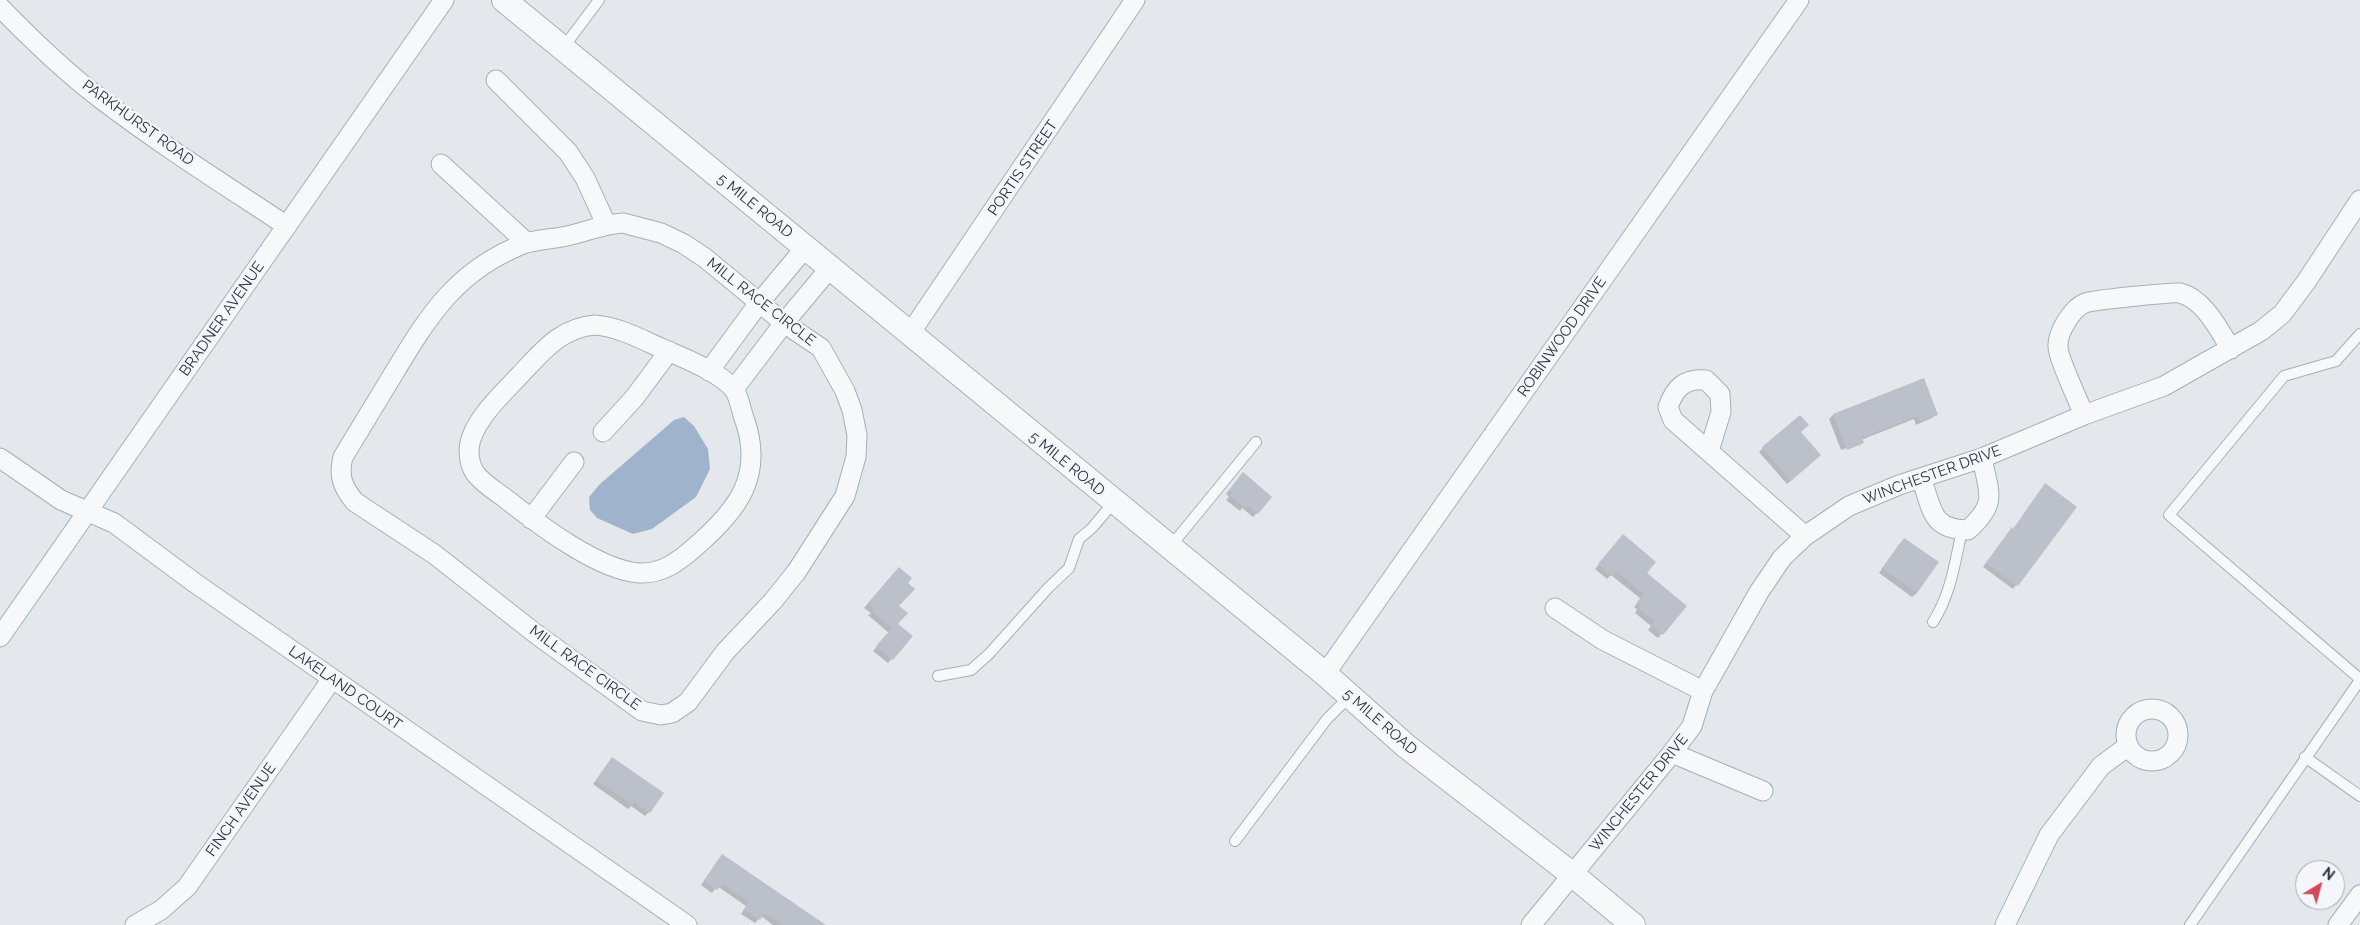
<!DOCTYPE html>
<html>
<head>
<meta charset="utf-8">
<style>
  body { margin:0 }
  #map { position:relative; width:2360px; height:925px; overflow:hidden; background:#e4e7ec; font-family:Raleway,sans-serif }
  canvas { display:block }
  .north { position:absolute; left:2295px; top:860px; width:50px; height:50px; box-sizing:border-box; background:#f4f6f9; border:1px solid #a4a8b1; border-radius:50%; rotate:37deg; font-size:14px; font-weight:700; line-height:20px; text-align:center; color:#2b3445 }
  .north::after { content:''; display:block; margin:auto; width:18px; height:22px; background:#d1495b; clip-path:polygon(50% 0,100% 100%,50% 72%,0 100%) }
</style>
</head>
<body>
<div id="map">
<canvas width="2360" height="925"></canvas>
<div class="north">N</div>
</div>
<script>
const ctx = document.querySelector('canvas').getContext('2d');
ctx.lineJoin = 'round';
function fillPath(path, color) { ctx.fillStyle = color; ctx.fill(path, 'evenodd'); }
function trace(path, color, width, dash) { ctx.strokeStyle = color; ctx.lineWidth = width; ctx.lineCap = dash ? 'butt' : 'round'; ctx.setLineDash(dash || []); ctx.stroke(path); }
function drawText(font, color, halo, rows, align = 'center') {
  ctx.font = font + ' Raleway,sans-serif'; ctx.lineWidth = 5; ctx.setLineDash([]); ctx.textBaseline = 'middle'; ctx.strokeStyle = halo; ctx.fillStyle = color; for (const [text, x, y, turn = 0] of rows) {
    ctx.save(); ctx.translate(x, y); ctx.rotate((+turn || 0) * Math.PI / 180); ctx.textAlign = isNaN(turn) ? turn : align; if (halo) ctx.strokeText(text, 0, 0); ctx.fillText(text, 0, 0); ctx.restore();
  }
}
fillPath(new Path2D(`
  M684,417L694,426L708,449L710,469L696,497L652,529L633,534L597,518L590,510L589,497L600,484L674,420Z`), '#9fb4cc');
fillPath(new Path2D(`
  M1936,414L1932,418L1916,425L1914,419L1861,440L1862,443L1859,446V444L1841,450L1829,419L1833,415Z
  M1799,433L1815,459L1787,484L1759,452L1763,448Z
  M1239,478L1257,513L1253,517L1242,508L1240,511L1226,500L1229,497L1226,494Z
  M2076,507L2013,589L1983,567L2008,533L2013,530Z
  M1619,540L1645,573L1685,606L1658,638L1648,630L1651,626L1635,613L1637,609L1634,607L1641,599L1611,575L1607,579L1595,569Z
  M1900,543L1917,593L1912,597L1879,573Z
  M895,572L897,624L911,637L888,663L873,651L889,633L868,615L871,613L864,608Z
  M612,758L649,812L645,816L631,806L628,809L593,784Z
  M718,860L825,925H773L761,916L755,923L741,914L746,906L717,886L712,893L701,885Z`), '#0003');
fillPath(new Path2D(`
  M1924,378L1938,415L1920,421L1918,416L1881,430L1862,438L1864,443L1847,450L1833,414Z
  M1800,415L1809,425L1801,432L1821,455L1791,481L1762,447Z
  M1243,472L1272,497L1258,514L1247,505L1245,508L1230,496L1232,492L1229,490Z
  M2045,483L2077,507L2018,586L1986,563L2012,527L2013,529Z
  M1623,534L1656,562L1647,573L1687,606L1663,635L1651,625L1654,621L1638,608L1640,605L1637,602L1644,594L1616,571L1612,576L1598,564Z
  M1904,538L1939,562L1917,593L1882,568Z
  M899,567L912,578L908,583L915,589L899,606L908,613L898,624L913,636L893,660L876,646L892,628L872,611L874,608L868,603Z
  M612,757L664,793L650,813L635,802L633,805L596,780Z
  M722,854L763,882L826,925H783L765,913L760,920L744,909L749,902L722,883L717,890L704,881Z`), '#bbc0ca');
const service = new Path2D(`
  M563,48L599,0
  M2360,334L2336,361L2284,376L2169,515L2360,679
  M1170,547L1256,442
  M1933,622C1951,594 1955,562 1962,530
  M938,676L971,670L989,654L1049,587L1069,568L1079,539L1092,528L1114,502
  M2305,757L2360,796
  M1235,841L1327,719L1350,696
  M2190,925L2360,680`);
const minor = new Path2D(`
  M0,7C32,40 65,72 101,99C161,145 225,185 287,226
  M496,80L568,152L585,178L606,224
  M441,164L527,243
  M623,223L661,233L684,244L705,258L784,323L821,348L845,391L852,410L857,435L856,457L845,496L797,571L773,601L725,652L688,702L672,713L661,715L642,711L536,634L434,554L355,502C343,488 338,476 343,457C360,429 377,401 394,373C430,313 458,269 526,243C540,239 553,239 567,236C586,232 603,224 623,223Z
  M595,325C619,327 641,339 663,349C684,358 717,371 733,388C739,395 741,410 744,418C765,476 737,511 695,547C678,562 662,574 639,573C598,570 538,524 506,499C496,491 483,484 475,473C471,467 469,458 469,450C470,423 503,393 520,375C543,351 560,328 595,325Z
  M909,335L1135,0
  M709,371L759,303L805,248
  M734,389L784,323L830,268
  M2084,415C2079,402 2058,358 2058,347C2057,333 2072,308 2085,303C2092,300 2173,292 2180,293C2204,299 2219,330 2231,349
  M603,432L635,397L669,351
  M1709,451L1721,412L1720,394L1706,380C1684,378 1675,388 1668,407L1673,420L1805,536
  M0,458L61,500L114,523L195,583L687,925
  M1921,478C1933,510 1930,529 1968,530C1998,503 1989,494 1982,458
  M531,519L574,462
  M1555,608L1603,640L1703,691
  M0,637L444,0
  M1325,674L1799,0
  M2126 735a26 26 0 1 1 52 0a26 26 0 1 1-52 0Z
  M1672,753L1763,791
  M135,925L161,910L187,887L332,679
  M1531,925L1672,753L1692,726L1703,691L1759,592L1782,558L1805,536L1849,506L1899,485L1982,458L2084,415L2164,386L2261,331L2282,314L2306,282L2360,200
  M2005,925L2049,835L2101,766L2128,746
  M2338,925L2360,895`);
const tertiary = new Path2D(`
  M504,0L1325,674L1406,746L1573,875L1633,925`);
trace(service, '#a9aeb7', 12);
trace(minor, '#a9aeb7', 21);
trace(tertiary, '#a9aeb7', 26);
trace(service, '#f7f8fa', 10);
trace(minor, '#f7f8fa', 19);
trace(tertiary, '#f7f8fa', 24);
drawText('15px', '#2b3445', '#f4f6f9', [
  ["PARKHURST ROAD",138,123,36],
  ["PORTIS STREET",1023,168,-56],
  ["5 MILE ROAD",755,206,39],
  ["MILL RACE CIRCLE",761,302,38],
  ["BRADNER AVENUE",222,319,-55],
  ["ROBINWOOD DRIVE",1562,337,-55],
  ["5 MILE ROAD",1067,464,39],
  ["WINCHESTER DRIVE",1932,475,-20],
  ["MILL RACE CIRCLE",585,668,36],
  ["LAKELAND COURT",345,688,35],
  ["5 MILE ROAD",1380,722,41],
  ["WINCHESTER DRIVE",1639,793,-51],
  ["FINCH AVENUE",241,810,-55]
]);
</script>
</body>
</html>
